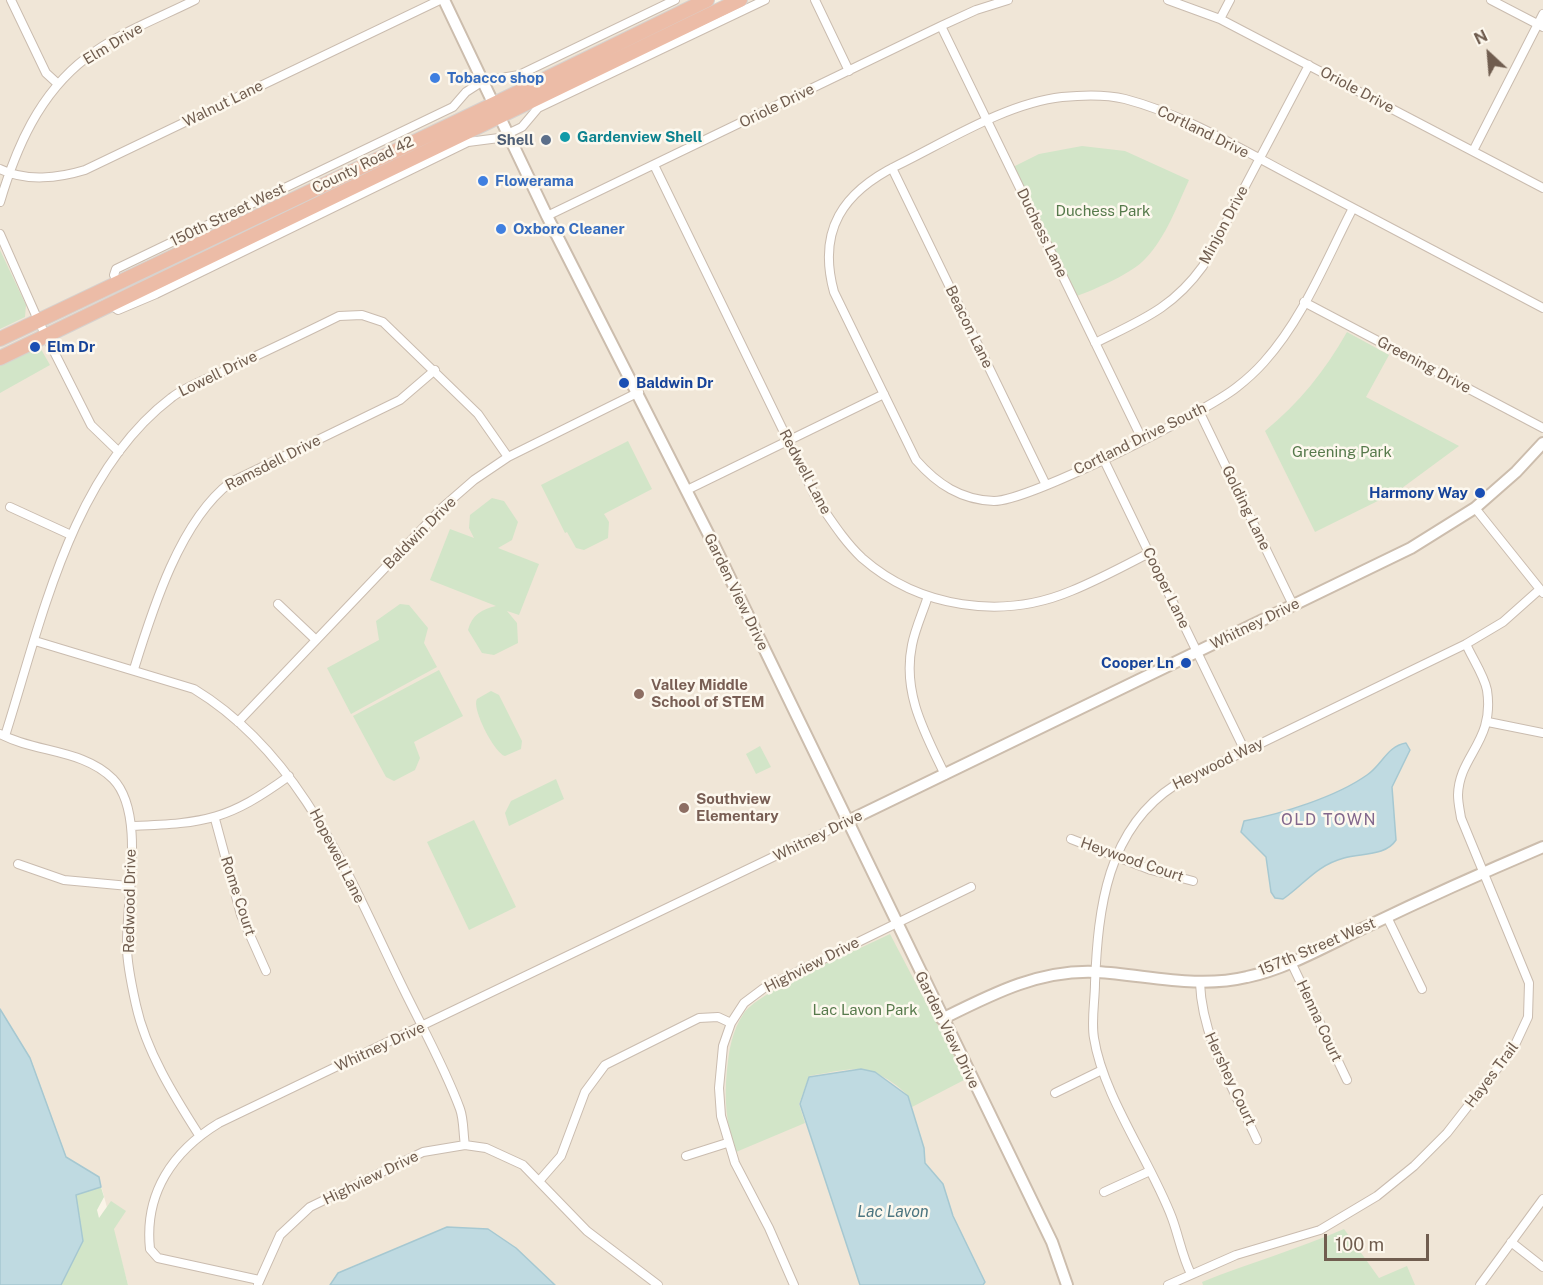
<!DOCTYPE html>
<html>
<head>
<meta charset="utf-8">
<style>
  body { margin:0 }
  #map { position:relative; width:1543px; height:1285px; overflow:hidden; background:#faf4e8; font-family:"Public Sans",sans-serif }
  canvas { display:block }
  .north { position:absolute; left:1459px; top:24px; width:60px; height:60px; -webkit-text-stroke:4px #fdf8ee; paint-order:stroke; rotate:334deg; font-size:16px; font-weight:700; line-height:24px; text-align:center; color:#705d4f }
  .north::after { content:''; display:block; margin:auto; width:21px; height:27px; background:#705d4f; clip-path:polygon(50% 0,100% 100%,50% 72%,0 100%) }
  .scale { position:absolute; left:1324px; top:1234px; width:105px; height:27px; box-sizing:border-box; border:3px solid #705d4f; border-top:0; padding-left:8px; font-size:18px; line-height:21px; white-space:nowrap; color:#705d4f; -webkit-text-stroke:4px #fdf8ee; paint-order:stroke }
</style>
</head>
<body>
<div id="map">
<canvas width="1543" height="1285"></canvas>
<div class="north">N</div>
<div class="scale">100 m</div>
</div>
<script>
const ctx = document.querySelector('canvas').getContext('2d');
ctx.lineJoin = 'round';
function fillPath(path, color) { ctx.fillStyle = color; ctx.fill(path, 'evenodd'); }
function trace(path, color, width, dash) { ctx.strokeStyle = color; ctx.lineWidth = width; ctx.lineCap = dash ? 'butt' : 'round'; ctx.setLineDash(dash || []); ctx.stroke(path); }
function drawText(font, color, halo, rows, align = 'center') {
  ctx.font = font + ' "Public Sans",sans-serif'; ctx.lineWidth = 5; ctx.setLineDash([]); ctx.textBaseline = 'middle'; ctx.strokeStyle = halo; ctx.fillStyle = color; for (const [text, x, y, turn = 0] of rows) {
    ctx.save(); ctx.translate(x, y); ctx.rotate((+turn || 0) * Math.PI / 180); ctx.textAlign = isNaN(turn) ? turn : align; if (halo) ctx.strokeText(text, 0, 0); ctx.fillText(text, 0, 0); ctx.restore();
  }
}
fillPath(new Path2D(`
  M0,0H708L495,104L501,117L740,0H1543V1285H983L985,1282L953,1216L943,1184L925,1163L923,1148L908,1096L861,1069L849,1071L800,1104L860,1285H555L516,1248L360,1263L338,1273L330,1285H128L99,1178L66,1157L30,1058L0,1009Z`), '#f0e6d7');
fillPath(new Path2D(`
  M1082,146L1125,151L1189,180C1177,206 1166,237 1146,258C1133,273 1096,289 1077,296L1013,167L1039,154Z
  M0,250L26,305L25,317L0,329Z
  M1347,332L1389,355L1366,397L1459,446L1398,491L1315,532L1265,431C1299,403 1325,371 1347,332Z
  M38,344L50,365L0,393V363Z
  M628,441L652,489L604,514L609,522L608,538L584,550L576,548L567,532L565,533L541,485Z
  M492,498L504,501L518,522L512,540L498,548L539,564L519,615L507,611L517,623L518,643L494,655L482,653L468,630C472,615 482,609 496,606L430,580L450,529L474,538L469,528L470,515Z
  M400,604L409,605L428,628L424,643L437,667L351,714L327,668L379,640L376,621Z
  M439,670L463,716L414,742L420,758L415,770L394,781L386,777L353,716Z
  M491,691L499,695L522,741L521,749L505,756C495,754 471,708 477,699Z
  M760,746L771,767L756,774L746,754Z
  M556,779L564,799L509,826L505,813L511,801Z
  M474,820L516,907L469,930L427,842Z
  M890,934L966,1079L912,1107C909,1095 904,1091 893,1083C862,1061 844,1071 809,1076L799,1104L805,1123L736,1152C726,1125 724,1098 727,1070C729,1049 732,1031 744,1013C762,989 858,950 890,934Z
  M101,1187L104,1197L97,1210L99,1218L111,1201L126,1211L114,1229L128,1285H61L83,1241L76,1195Z
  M1344,1229L1379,1278L1407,1266L1415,1285H1203L1202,1282C1249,1263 1298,1249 1344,1229Z`), '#d2e5c8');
const water = new Path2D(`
  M1406,743L1410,750L1392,787L1396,840C1386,856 1361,853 1344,858C1315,866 1305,884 1283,899L1275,898L1271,892L1266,857L1241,832L1244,821C1281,814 1336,797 1367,775C1382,765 1387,746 1406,743Z
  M0,1009L30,1058L66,1157L99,1177L101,1187L76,1195L83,1241L61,1285H0Z
  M861,1069L875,1072L908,1096L924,1148L925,1163L943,1184L953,1216L985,1282L983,1285H860L800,1104L809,1077Z
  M447,1227L488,1229L516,1248L555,1285H330L338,1273Z`);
fillPath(water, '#bfdae1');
trace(water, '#a6c8d1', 1.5);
const street = new Path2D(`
  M11,0L46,73L58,84
  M815,0L849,71
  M1168,0L1220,19L1543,188
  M1491,0L1543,27
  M1220,19L1230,0
  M941,26L1142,439
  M1473,151L1543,14
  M654,165L817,500C831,520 844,541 862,558C919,608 1002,620 1071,591C1098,580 1124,566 1149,553
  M892,168L1046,485
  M0,169C26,182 59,178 85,170L440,0
  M0,202C16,148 39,94 86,58C118,33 159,18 195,0
  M1353,208C1326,260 1303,319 1264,362C1256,371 1246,380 1237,387C1206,412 1029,501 994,501C961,500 937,484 916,460L834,292C817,230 843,192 898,165C947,141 1007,103 1062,97C1082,95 1105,94 1125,99C1186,115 1242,150 1298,179C1379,222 1461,265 1543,308
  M547,216L941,26L976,10L1008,0
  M0,234L38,320L91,425L119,452
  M118,282L114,275L116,269L453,107L466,92L483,81L519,75L675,0
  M1304,302L1543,428
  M111,305L118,310L156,294L468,142L499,138L522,127L538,108L765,0
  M1095,343C1141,320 1172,309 1203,266L1309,65
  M1199,411L1293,605
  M1103,458L1245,751
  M687,490L884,394
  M10,507L71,535
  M1475,508L1543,593
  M928,596C923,612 915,629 912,645C902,693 925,733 945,775
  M278,604L316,640
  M35,641L194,689C304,756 350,880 404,990C423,1029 445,1068 460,1109C464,1120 463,1134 465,1145
  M134,669C152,611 180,520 231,482L400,400L435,370
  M238,722L443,507L474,480L508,457L639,392
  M1488,722L1543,733
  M0,734C36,753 83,749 113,779C146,813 126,900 127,947C127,965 132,987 136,1005C146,1051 174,1096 199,1135
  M5,736C41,623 71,474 171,398C186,386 207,379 224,371C262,353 301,335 339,316L362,315L383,322L478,414L508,457
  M215,819L241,915L266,971
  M133,826C207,823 228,820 289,776
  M1071,839L1151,870L1193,881
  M18,864L64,880L129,886
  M1387,917L1422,989
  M1291,962L1347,1080
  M1200,983C1202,1039 1234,1089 1257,1140
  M1055,1093L1102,1070
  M686,1156L727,1143
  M540,1180L561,1156L585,1092L605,1065L699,1018L718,1017L731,1023
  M1104,1192L1150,1171
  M1511,1242L1543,1267
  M1191,1274C1182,1256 1179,1237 1172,1218C1151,1162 1103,1096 1094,1038C1091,1021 1095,1001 1095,983C1098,908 1107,829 1175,785L1466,644L1503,622L1539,590
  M259,1280L158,1258L150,1249C144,1193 173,1151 219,1123L846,822
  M258,1284L280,1235L310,1207L423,1152L465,1145L486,1148L523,1165L587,1231L658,1285
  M794,1285L769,1228L735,1163L721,1116L719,1088L723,1046L731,1023L744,1003L764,988L971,887
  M1168,1285L1236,1255L1320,1230L1377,1196L1414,1166L1447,1133L1514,1047L1528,1017L1529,983L1461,818C1460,811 1458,803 1458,795C1459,755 1495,742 1487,690C1484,675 1472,658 1466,644
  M1480,1285L1543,1199`);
const secondary = new Path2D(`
  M444,0L547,216L714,545L1052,1242L1067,1285
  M846,822L1411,548L1475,508L1516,472L1543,443
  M942,1019C992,994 1040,969 1097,972C1147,975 1197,989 1247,977C1289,968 1329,944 1368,926C1426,898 1484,872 1543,847`);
const highway = new Path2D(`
  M0,339L494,104L707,0
  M0,358L740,0`);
trace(street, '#cabcaf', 10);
trace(secondary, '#ccbdad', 14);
trace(highway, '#d7d2ce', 16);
trace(street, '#fff', 8);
trace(secondary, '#fff', 10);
trace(highway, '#ecbca7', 14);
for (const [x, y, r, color] of [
  [435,78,6,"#3f7fe0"],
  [565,137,6,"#0f9aa8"],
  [546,140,6,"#5c6f8a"],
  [483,181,6,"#3f7fe0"],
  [501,229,6,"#3f7fe0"],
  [35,347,6,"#1a4fb4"],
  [624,383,6,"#1a4fb4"],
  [1480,493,6,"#1a4fb4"],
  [1186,663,6,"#1a4fb4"],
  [639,694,6,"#8d6e63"],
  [684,808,6,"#8d6e63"]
]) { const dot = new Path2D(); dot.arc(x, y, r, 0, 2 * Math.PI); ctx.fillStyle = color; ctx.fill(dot); trace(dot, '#fdf8ee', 2); }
drawText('15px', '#705d4f', '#fdf8ee', [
  ["Elm Drive",113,44,-31],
  ["Oriole Drive",1357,90,28],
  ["Walnut Lane",223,104,-26],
  ["Oriole Drive",777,106,-26],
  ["Cortland Drive",1203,132,26],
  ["County Road 42",363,165,-26],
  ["150th Street West",228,215,-26],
  ["Minjon Drive",1224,225,-62],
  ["Duchess Lane",1042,233,64],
  ["Beacon Lane",969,327,64],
  ["Greening Drive",1424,365,28],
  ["Lowell Drive",218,374,-26],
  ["Cortland Drive South",1140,439,-26],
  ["Ramsdell Drive",273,463,-27],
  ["Redwell Lane",805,472,62],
  ["Golding Lane",1246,508,64],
  ["Baldwin Drive",420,533,-45],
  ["Cooper Lane",1166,588,64],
  ["Garden View Drive",736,592,64],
  ["Whitney Drive",1255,624,-26],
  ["Heywood Way",1218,764,-26],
  ["Whitney Drive",818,836,-26],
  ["Hopewell Lane",337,856,63],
  ["Heywood Court",1132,860,19],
  ["Rome Court",238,896,72],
  ["Redwood Drive",130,901,-89],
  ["157th Street West",1317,947,-23],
  ["Highview Drive",812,965,-27],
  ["Henna Court",1319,1021,65],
  ["Garden View Drive",947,1030,64],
  ["Whitney Drive",380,1047,-25],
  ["Hayes Trail",1492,1075,-53],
  ["Hershey Court",1230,1079,65],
  ["Highview Drive",371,1178,-26]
]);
drawText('bold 15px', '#366cbe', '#fdf8ee', [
  ["Tobacco shop",447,78],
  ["Flowerama",495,181],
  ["Oxboro Cleaner",513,229]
], 'left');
drawText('bold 15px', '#0d838f', '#fdf8ee', [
  ["Gardenview Shell",577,137]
], 'left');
drawText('bold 15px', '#4e5e75', '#fdf8ee', [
  ["Shell",534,140]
], 'right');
drawText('15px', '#577a4c', '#fdf8ee', [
  ["Duchess Park",1103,211],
  ["Greening Park",1342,452],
  ["Lac Lavon Park",865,1010]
]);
drawText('bold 15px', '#164399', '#fdf8ee', [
  ["Elm Dr",47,347],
  ["Baldwin Dr",636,383],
  ["Harmony Way",1468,493,"right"],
  ["Cooper Ln",1174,663,"right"]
], 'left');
drawText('bold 15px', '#785e54', '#fdf8ee', [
  ["Valley Middle",651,685],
  ["School of STEM",651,702],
  ["Southview",696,799],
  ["Elementary",696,816]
], 'left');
ctx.letterSpacing = '1.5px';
drawText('16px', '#82678c', '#fdf8ee', [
  ["OLD TOWN",1329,820]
]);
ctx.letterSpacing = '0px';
drawText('italic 16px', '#4c7580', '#fdf8ee', [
  ["Lac Lavon",893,1212]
]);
</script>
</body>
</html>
